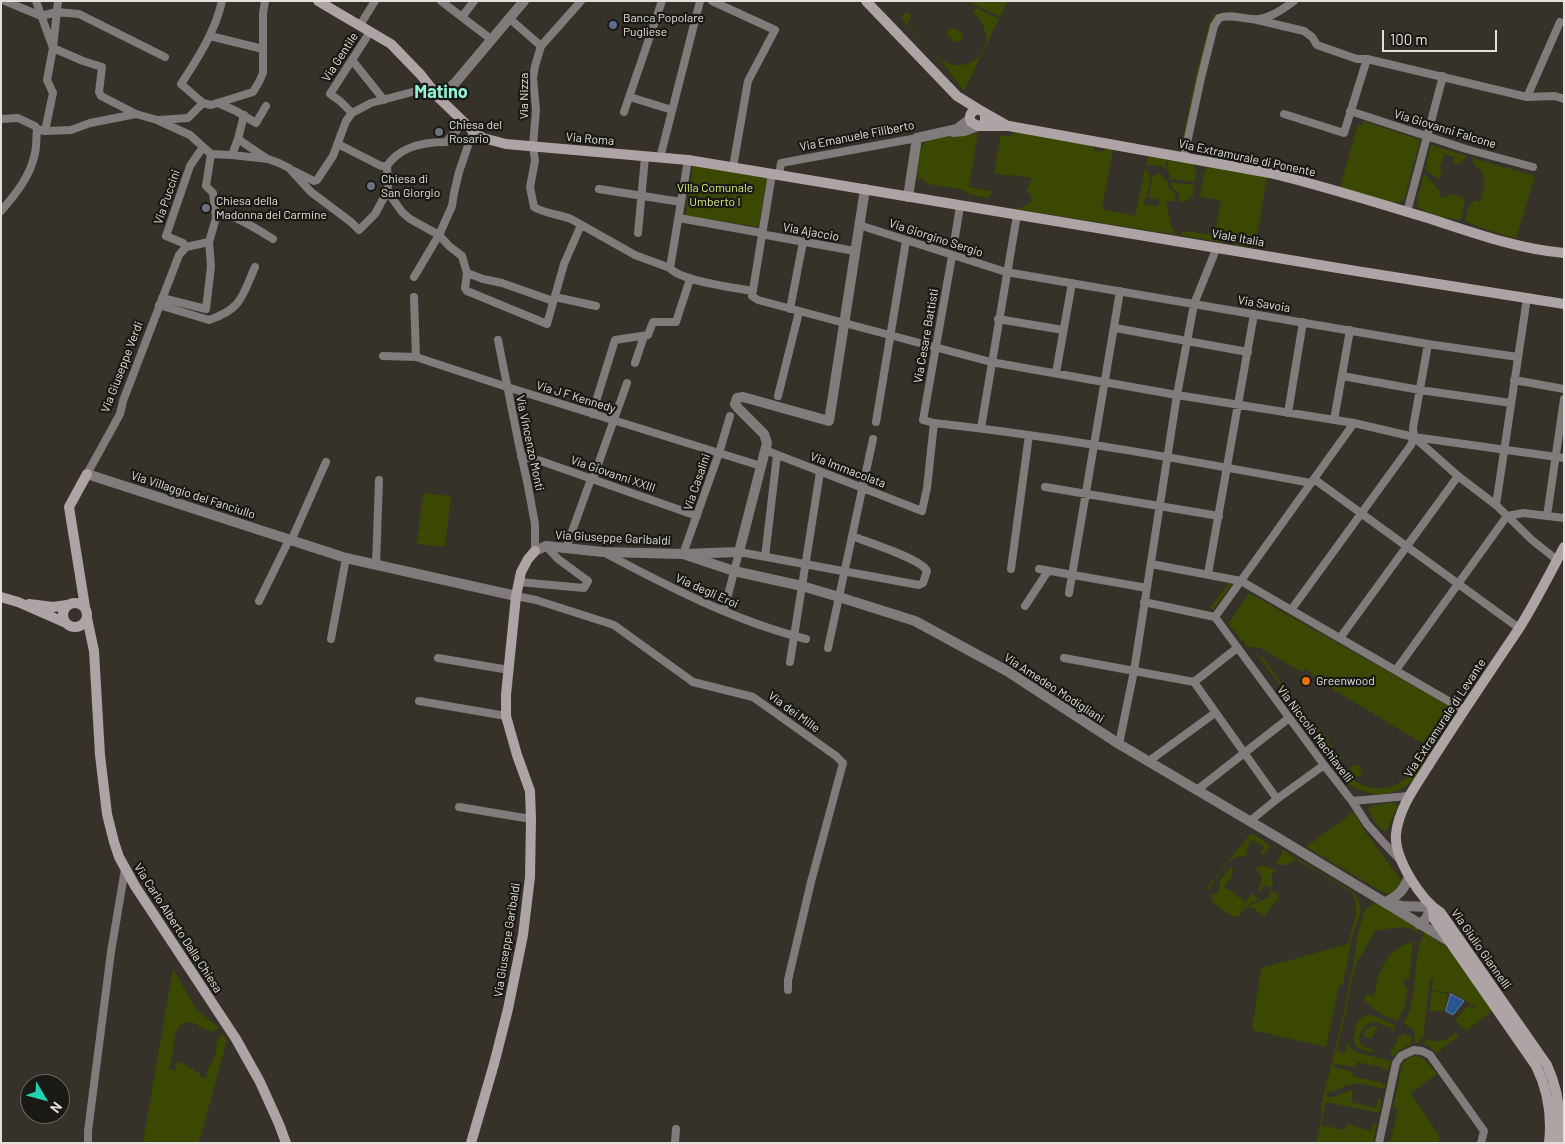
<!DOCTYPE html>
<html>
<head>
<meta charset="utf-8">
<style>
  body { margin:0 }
  #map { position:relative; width:1565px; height:1144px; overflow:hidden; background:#363129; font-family:Barlow,sans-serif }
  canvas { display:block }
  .frame { position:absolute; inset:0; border:2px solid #e3e0db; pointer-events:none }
  .north { position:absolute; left:20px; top:1074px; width:50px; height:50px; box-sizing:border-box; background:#1b1915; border:1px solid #6b6964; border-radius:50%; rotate:127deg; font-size:14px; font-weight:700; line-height:20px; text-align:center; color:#e3e0db }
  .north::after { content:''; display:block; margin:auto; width:18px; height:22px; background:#1dd5b1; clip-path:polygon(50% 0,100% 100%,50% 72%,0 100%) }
  .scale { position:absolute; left:1382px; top:30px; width:115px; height:22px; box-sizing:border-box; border:2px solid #e3e0db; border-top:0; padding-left:6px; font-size:15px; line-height:18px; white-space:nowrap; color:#e3e0db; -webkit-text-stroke:4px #1b1915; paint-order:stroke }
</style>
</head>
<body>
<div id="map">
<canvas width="1565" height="1144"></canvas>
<div class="frame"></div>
<div class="north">N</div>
<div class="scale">100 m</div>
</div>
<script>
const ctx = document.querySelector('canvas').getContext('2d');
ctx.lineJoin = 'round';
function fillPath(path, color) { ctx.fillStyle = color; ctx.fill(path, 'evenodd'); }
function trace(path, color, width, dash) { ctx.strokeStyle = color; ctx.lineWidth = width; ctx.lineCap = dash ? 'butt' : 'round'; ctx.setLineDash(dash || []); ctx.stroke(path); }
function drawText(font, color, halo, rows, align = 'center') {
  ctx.font = font + ' Barlow,sans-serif'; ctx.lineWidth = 4.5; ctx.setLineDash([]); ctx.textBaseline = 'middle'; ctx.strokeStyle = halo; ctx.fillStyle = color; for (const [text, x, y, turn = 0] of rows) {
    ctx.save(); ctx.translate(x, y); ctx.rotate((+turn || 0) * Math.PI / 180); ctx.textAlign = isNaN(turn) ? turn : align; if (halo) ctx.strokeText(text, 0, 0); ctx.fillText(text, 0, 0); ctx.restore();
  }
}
fillPath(new Path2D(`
  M967,1H1008L1000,17Z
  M976,8L999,19L964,91L943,63L903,21L901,17L905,13H909L911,17L908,22V25C919,36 936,59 950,64C969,70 988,54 986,35C985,26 979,19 973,12Z
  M1214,14H1218L1214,22L1185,142L1182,141L1197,70L1209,25Z
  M951,27L962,33V39L959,42L954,41L946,34Z
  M1364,121L1420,140L1405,198L1401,202L1392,203L1340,187L1358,125H1362Z
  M1014,132L1093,145L1094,151L1102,152L1105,148L1113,149L1102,209L1135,216L1145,169C1154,175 1148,188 1146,198L1144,199L1143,202L1146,205L1158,206L1160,200L1148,198L1153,176L1158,173L1161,175L1164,179L1168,181V187L1175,194V201H1166L1171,225L1176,235L1017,209L1029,204L1031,202V195L1026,192L1032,178C1020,175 1007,176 994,173L1001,133L1003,136L1011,137Z
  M978,133L969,187L991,191V194L988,198L971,195L960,189L927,184L922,178L917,179C918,169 918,156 921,147C926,135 966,134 978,133Z
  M1431,145L1467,156L1461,163L1452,165L1455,157L1444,154L1440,168L1442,169L1440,178L1438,179L1425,169Z
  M1148,157L1167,159L1165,169L1161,166L1146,165Z
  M1472,158L1535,176L1516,239L1473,225L1465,220L1470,203L1475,201L1480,202L1485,184L1481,170L1474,165Z
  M1169,160L1193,163L1196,170L1195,182L1171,179L1167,169Z
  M693,166L767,178L768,179L767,189L765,190L760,220L763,221L760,227L685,216Z
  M1208,166L1267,177L1255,248L1234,245L1235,237L1228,235L1226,243L1182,236V231L1215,235L1221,200L1200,197L1204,172Z
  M1424,174L1440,191L1439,196L1447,198L1448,193L1462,197L1465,201L1461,219C1452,221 1429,214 1421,209C1417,206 1418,206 1417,202Z
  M1170,182L1194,185L1193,196L1183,202L1179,201L1178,193L1172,187Z
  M423,493L451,496L445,547L417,544Z
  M1229,583H1233L1213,610L1210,608Z
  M1249,593L1456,710L1432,749L1319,681L1306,668L1302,672L1260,648L1248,647L1228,624Z
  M1262,656L1290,695L1288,696L1259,657Z
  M1292,697L1312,725L1314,722L1341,759L1336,762L1291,699Z
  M1425,750L1430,754C1425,762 1420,773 1413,780C1390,804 1354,795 1336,772L1341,768C1357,790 1387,796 1407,777C1415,770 1420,759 1425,750Z
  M1350 771a6 6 0 1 1 12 0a6 6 0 1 1-12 0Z
  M1388,803H1394L1398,806L1386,832C1377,827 1372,819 1368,809L1370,806Z
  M1353,812L1364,830L1401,880C1399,889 1394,895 1384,893L1306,847Z
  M1251,833L1267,843L1270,847L1264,854H1262L1261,852L1264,847L1252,840L1246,850L1247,857C1230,852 1220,874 1211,886L1210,889H1206Z
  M1282,851H1284L1353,892L1359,900L1361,911L1352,938L1343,985H1339L1326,1047L1252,1030L1261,968L1348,944C1352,928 1362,907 1351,892L1297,860L1295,859C1290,866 1283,867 1275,862L1281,857Z
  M1262,866L1269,867L1276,872L1273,873L1271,877L1273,883L1270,890L1268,885L1263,887L1260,891L1258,889C1265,880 1261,875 1255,868Z
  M1231,867L1233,868L1232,877L1224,886L1225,889L1230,890L1231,891L1233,892L1239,898L1240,897L1245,903L1252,893L1258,899L1243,908L1270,897L1269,891L1271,890L1280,896L1264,916L1251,907L1243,910L1239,916L1232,917L1231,915C1224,912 1217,906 1212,901L1211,894H1216L1219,890L1220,880Z
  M1376,903L1420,929L1418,932C1406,924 1389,929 1375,931L1356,964L1337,1051L1345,1053L1347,1043L1355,1052L1391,1061L1388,1070L1382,1069V1067L1357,1062L1355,1067L1334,1064L1333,1067L1353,1072L1352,1076L1380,1082L1382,1085L1386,1083L1385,1089L1356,1083L1355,1084C1344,1083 1339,1092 1328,1092L1327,1097C1338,1098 1343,1091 1353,1090L1351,1102L1376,1108L1378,1099H1381V1104L1380,1113L1326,1102L1321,1125L1345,1130L1347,1124L1371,1131L1373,1123L1377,1124L1373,1143L1316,1142L1321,1118L1323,1096L1330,1071L1340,1029L1354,962L1357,937L1364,912L1368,907Z
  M1425,932L1450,950L1492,1011L1466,1031L1464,1027L1462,1028L1455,1019L1469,1005L1473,1009L1475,1007L1456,995L1446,992L1432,990L1433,978H1430L1423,1039L1420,1038L1419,1043H1415L1414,1031L1404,1023C1410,1012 1413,999 1414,986C1417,967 1415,949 1425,932Z
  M1413,942L1409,979L1403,981V985L1408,988L1404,1008L1398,1020C1384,1019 1374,1009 1364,1000L1367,994L1374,996C1379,972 1385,948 1413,942Z
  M173,969L197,1010L219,1028L212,1032C203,1030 197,1023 190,1022C174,1020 174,1043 173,1053C172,1058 170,1063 169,1069L176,1070L175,1064L180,1062L199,1073L202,1078H206C206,1067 212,1065 215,1056C217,1047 214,1040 223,1034L227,1040L199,1143H151L143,1141Z
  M1432,991L1448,994L1446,999L1448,1000L1445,1010H1443L1442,1012L1429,1010Z
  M1365,1015C1376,1014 1385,1021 1394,1025L1395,1027L1393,1032H1392L1393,1029C1387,1027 1380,1022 1373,1022C1364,1023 1355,1037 1362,1045C1365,1047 1370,1049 1373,1050L1372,1053L1357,1048L1353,1040L1357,1021Z
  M1373,1026H1378L1371,1039L1363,1036L1366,1029Z
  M1456,1032L1459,1036L1436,1053L1431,1048L1425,1044V1039C1437,1043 1448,1041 1456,1032Z
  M1405,1034L1411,1036V1044L1398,1051L1393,1057L1390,1053L1399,1037Z
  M1416,1056L1424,1059L1437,1074L1411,1093L1440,1137L1438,1143H1390L1398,1109L1393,1107L1403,1062L1408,1058Z`), '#3a4802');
const water = new Path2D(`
  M1451,994L1464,1001L1453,1015L1446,1011Z`);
fillPath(water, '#285490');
trace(water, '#607ea6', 1);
trace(new Path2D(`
  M5,1L41,16L57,12L79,14L165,57
  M36,1L53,48L47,80L53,93L45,131
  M58,1L53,48L83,61L102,67L99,92L101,96L136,114L157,120L190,135L211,154L232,155L268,159L279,163L289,168L311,192L351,222L359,230L375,214L388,190
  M441,1L492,40
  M581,1L541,46L535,66L533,78L536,110L533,146L535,161L530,187L534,207C545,214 559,214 571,219L635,255L670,268C680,281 735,288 753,291
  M712,1L775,30L748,81L733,167
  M462,17L474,1
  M510,19L541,46
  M1253,19L1304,31L1312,37L1317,45L1357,59H1367L1527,97
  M1560,22L1527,97L1555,96L1564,99
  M360,25L375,1
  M210,36L263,49
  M352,60L384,100
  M630,97L672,110
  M203,103L211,105L253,92L259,82L263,73V13L265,1
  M218,103L236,111L256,123L266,106
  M1350,111L1466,149L1533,167
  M624,112L662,1
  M352,113L340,101L330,94L370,32
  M1284,114L1344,133L1367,59
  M1,119L18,118L35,126L37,129L45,131L71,130L90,123L136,114
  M159,120L188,118L203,103L181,84C198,58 215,32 222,1
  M238,139L266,158
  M338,144L381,166H387
  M232,155L238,139L244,115
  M1184,157L1201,78L1214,26L1219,18C1230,14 1240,18 1251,19C1266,21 1282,10 1294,1
  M660,158L700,1
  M387,166L388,190L392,198L402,212L410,219L439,235L449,246L462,256L467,273L465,288L467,291L547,324L564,264L581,225
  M387,166C400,146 425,142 446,142L464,122
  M294,171L314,181L317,180L333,156L346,121L352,113L371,103L431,87
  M772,174L752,296L758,300L991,362L1177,395L1354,423L1414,437L1564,458
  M779,175L781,163L917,138
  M599,189L681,202
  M1,211C16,194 31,175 35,153C37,145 36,137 37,129
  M1407,212L1443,76
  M216,213C234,214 257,229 273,239
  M679,218L762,233L766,235L855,251
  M859,225L1006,272L1428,344L1518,357
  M638,233L645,157
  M955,237L960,206
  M186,247L183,243L166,236L190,166L203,147
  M186,247L209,242
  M670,268L688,160
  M467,273L483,279L502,283L553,301
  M414,277L439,235L452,206L454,193L459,172L473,131
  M414,297L416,357
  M555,297L596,306
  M162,298L206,309L211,266L209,242L216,218L213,193L206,186L211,154
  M159,305L209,320C242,309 242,296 255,267
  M790,309L803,242
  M998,319L1063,330
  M1115,328L1248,352
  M498,340L519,445L528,486L535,524V551
  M383,356L416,357L507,387L761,466
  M635,363L644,336
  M1056,373L1072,283
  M1342,376L1420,390L1511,403
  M1514,380L1564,389
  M778,396L799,312
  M1288,413L1303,322
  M592,414L615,340L648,335L653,322H676L690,279
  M1334,420L1350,330
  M876,422L906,241
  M934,423C1061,437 1186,460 1311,483
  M981,428L1017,215
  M1414,437L1458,476L1496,505L1532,540L1557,560
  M765,450L922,511L927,488L934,423L923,420L952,256
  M521,456L541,461L697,516
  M87,474L120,414L123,401L179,255L186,247
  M1314,479L1519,628
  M1045,487L1219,516
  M1496,505L1527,298
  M1547,516L1564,399
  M291,541L326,462
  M566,548L591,479L595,473L627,383
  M605,553C669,587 735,621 806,639
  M683,554L719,453L730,416
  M765,557L777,455
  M1151,564L1241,581L1464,710
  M376,565L379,480
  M1011,569L1029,435
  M1039,569L1147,588
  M1208,574L1254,314
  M519,582L584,588L588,581L558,559L546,546
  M1069,593L1120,291
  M516,596L536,600L614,625L693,682L753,697L836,756L843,763L811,882L788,980V990
  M259,601L289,540
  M1144,602L1215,617
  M1025,606L1048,571
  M1291,610L1411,445L1414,437L1413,428L1428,344
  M724,611L739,552L919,585L923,583L927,571C922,559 867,542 852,536
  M1215,617L1324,765L1352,801L1367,824L1383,842L1400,860
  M1215,617L1354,423
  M1340,638L1458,476
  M331,639L346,558
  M828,648L873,439
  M438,658L509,670
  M1064,658L1194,682L1277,799
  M790,662L820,472
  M1396,670L1507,516L1523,513L1564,518
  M1194,682L1237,648
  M419,701L506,716
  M1119,744L1134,671L1177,395L1194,304L1217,247
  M1149,761L1215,713
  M1197,790L1289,718
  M1352,801L1409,796
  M459,807L531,819
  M1250,821L1277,799L1324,765
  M88,1143V1131L111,952L125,869
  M675,1143L676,1129
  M1379,1143L1396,1063L1401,1056L1414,1050L1422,1051L1430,1055L1484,1131L1481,1143`), '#817b7c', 8);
trace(new Path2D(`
  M439,98L455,83L524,1
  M953,132L964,131L978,126
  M908,197L917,138L957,129L970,119
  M87,474L346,558L516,596
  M535,551L546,546L603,552L683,554L739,552L767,443L764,434L738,408L735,404L737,398L743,397L829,421L865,189
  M683,554L734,571L802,586L839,597L915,621L1007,671L1119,744L1280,839L1450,942
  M1386,902C1399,895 1403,891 1409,877
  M1392,904L1402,906L1432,907L1425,920L1419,924`), '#817b7c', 10);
trace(new Path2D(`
  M318,1L391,44L421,75L439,98L473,131L483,138L506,144L688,160L1356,271L1564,304
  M866,1L957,96L978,109
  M985,113V122L982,125L978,126L971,122C968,116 971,111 978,109L1008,126
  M978,126H1009L1270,173C1324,186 1377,203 1431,219C1474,233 1518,249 1564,253
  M1,597L18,602L66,623
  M63 615a12 12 0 1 1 24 0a12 12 0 1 1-24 0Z
  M29,604L53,607L67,605
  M85,607L69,507L87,474
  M87,618L94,651L100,755L107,814L114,842L119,857L135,886L236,1039L260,1082L279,1124L286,1143
  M1432,907L1434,919L1536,1066C1548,1090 1552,1116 1549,1143
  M471,1143L494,1064L508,1009L523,935L530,877L531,819L530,791L517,755L506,716V695L516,596L521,572L528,559L535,551
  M1559,1143C1562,1116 1558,1089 1547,1065L1441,913C1421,900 1394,859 1396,834C1399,806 1418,783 1432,760C1460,716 1489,673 1518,630C1535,603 1549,575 1564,547`), '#aea4a5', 10);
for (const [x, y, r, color] of [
  [613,25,5,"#5c6f8a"],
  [439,132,5,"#6b7280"],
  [371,186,5,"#6b7280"],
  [206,208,5,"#6b7280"],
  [1306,681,5,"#e8710a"]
]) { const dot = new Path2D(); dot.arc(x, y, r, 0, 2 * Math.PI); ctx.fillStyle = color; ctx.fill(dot); trace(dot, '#1b1915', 2); }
drawText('12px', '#e3e0db', '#1b1915', [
  ["Banca Popolare",623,18],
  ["Pugliese",623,32],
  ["Chiesa del",449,125],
  ["Rosario",449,139],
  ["Chiesa di",381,179],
  ["San Giorgio",381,193],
  ["Chiesa della",216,201],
  ["Madonna del Carmine",216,215],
  ["Greenwood",1316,681]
], 'left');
drawText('12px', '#e3e0db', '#1b1915', [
  ["Via Gentile",340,57,-57],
  ["Via Nizza",524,96,-90],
  ["Via Giovanni Falcone",1445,129,17],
  ["Via Emanuele Filiberto",857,136,-11],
  ["Via Roma",590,139,5],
  ["Via Extramurale di Ponente",1247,158,12],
  ["Via Puccini",167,197,-71],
  ["Via Ajaccio",811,232,10],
  ["Via Giorgino Sergio",936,238,18],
  ["Viale Italia",1238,238,10],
  ["Via Savoia",1264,304,9],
  ["Via Cesare Battisti",926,336,-80],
  ["Via Giuseppe Verdi",122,367,-69],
  ["Via J F Kennedy",576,397,17],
  ["Via Vincenzo Monti",530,443,78],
  ["Via Immacolata",848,470,21],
  ["Via Giovanni XXIII",613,474,19],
  ["Via Casalini",697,482,-71],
  ["Via Villaggio del Fanciullo",193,495,18],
  ["Via Giuseppe Garibaldi",613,538,3],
  ["Via degli Eroi",707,591,24],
  ["Via Amedeo Modigliani",1054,688,33],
  ["Via dei Mille",794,712,36],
  ["Via Extramurale di Levante",1445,718,-57],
  ["Via Niccolò Machiavelli",1315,734,53],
  ["Via Carlo Alberto Dalla Chiesa",178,928,57],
  ["Via Giuseppe Garibaldi",507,940,-81],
  ["Via Giulio Giannelli",1481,949,55]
]);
drawText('12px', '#d2ee7f', '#1b1915', [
  ["Villa Comunale",715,188],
  ["Umberto I",715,202]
]);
drawText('bold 18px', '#92f3d8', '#1b1915', [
  ["Matino",441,92]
]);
</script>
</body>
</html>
